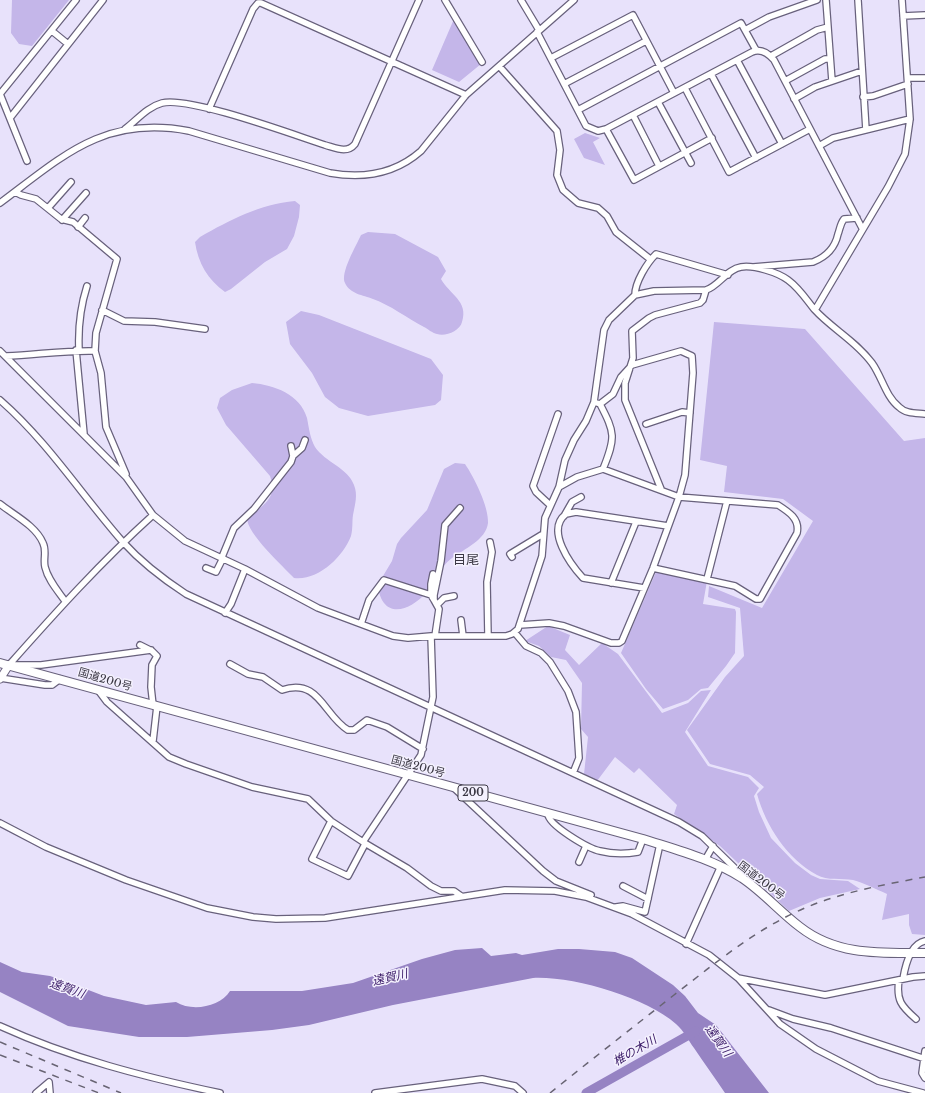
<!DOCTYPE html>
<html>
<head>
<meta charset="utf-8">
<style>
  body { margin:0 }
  canvas { display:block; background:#e8e2fb }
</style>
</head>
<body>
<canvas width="925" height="1093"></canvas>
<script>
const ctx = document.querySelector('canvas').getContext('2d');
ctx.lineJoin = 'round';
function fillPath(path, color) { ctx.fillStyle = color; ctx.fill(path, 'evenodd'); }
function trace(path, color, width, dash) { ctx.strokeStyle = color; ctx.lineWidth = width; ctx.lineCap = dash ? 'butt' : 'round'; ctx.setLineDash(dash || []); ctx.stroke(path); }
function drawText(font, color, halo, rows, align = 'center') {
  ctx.font = font + ' "Libre Baskerville","Noto Sans JP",serif'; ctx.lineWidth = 3; ctx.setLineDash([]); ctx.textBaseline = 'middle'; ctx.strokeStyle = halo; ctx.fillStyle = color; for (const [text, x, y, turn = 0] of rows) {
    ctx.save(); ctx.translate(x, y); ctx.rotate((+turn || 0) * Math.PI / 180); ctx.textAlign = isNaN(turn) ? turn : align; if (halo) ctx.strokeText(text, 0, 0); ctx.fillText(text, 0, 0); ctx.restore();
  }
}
fillPath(new Path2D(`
  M12,0H69L32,46L19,44L11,33Z
  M454,19L481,64L459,82L432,70Z
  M585,133L600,138L593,142L605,165L584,158L574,139Z
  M295,201L300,205L299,217L294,236L287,249L265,262L231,289L225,292C208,280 198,263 195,242L200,237C230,220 260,204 295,201Z
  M368,232L395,234L438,257L446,271L441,279C449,294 469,301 462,322C460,331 445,337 437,334C432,333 428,329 424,327C407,318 390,305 373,299C363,295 350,294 345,283C340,273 356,246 361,235Z
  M301,311L319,315L431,359L443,375L441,400L435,405L368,416L339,408L325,397L312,373L290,344L286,322Z
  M714,322L805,329L904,441L925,438V935L912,934L909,925V914L882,920L887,894C876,889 864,883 853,880C842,878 827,881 817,875C787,859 766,826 757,794L764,787L750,775L710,764L687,730L725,677L744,656L740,608L708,597L709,586L762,608L813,521L783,499L724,492L727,466L700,460Z
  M252,383C274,385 300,394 307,418C309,428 310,438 315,447C325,462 348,468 354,485C358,495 355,504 353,515C352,521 353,529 351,536C343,557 318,581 294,578C283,566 247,534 247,518C263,505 278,499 270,476L226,425L217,408L220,398L232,390Z
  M455,463L465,464C474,477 489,507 488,523C486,540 464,549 452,558C439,567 435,583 425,594C415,605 395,617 384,603C380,598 379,591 377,586L392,561L397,544L401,538L427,510L444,469Z
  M660,571L707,581L703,604L735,609L736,612L735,653L726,666L708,688L701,689L688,700L663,709L646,689L621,653L656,572Z
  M548,626L570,635L565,650L579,665L602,643L618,654L662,713L688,703L701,691L711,690L685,732L708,766L748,777L759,788L754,796L759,812L771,838L795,863L811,875L820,879L848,881L860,889L820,898L789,911L720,846L674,814L677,805L639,768L634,773L615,757L597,781L584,774L588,737L581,729L582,683L566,660L551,657L539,646L525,641Z`), '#c4b6e9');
fillPath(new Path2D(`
  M482,948L491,956L516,953L522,955L558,949H579L615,952L632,958L673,985L685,996L698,1013L716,1025L769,1093H725C715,1078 704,1063 694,1048C688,1040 684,1031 676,1024C645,997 573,976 533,978L393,1005L309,1025L272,1030L187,1037H139L68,1026L0,992V962L22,972L50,976L65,981L104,996L146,1005L176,1002C192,1012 220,1007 230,991H302L353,983L422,959L455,950Z`), '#9683c3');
trace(new Path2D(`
  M586,1093L696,1031`), '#9683c3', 9);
const minor = new Path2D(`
  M445,0L482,62
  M521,0L539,30
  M826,0L832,81
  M858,0L866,130
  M903,16L925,15
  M745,30L769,17L817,0
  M52,31L68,44
  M537,32L586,126L598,131L606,129L752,52C761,48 768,53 774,60L862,228
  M771,56L817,30L828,27
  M551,58L633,15L674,93
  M737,60L782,144
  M499,66L557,131L560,150L557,175L563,190L578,203L598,208L607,216L616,232L650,259
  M711,74L756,158
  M908,78H925
  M785,81L825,59H830
  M564,84L646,41
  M685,88L729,172L810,129
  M0,94L76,0
  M0,94L27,161
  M863,97L873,96L908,84
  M794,99L815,87L862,71
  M658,102L691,163
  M209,109L253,9L258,3H261L466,95
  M578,110L741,23L756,50
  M633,115L659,166
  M10,118L103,0
  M125,129C137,120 147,107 162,103C189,96 294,135 325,145C336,148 347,154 355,144L419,0
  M606,129L634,180L712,138
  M819,146L833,138L910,119
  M15,192L21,195L36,199L61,219L73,222L117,259L96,333L95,351L101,373L106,427L126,474
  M0,203C63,156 104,115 189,131L330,173C364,179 395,174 421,151L466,95L574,0
  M48,208L71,182
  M62,220L86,193
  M78,227L85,218
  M753,267L813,262C826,257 835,248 838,234C840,229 840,224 844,219L857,218
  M635,295C635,282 647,263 656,254L728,275
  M102,310L124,321L155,322L205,329
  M815,310L888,187L905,154L910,119L902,0
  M76,350L84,434
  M79,350C78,328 80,308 87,286
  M0,351L126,477L153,515L185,541L245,569L318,608L393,636L408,638L431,636H506L512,634L518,629L542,556L545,518L559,487L565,460L574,440L586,421L594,402L604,330L609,320L635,295L654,291L706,290C719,286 727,269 741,267C754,265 777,272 788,280C799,288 806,299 814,309C832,329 855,340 872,363C882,377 886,397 899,407C906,414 916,413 925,414
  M6,356C36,355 65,350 95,351
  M0,400C47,441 81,494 122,541C141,562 163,579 186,594L679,822L702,836L743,876
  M600,404C615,433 616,437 603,469
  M646,424L682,412L690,413
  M293,456L302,448L305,440
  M559,487L577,477L603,469L679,497L778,505C789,512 800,519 797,533L760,599H756L735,586L653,568
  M661,489L625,400V383L633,358L632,331L649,318L655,315L700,303L703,300L706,290
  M0,504C14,515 36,526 43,543C47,551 43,559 45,567C48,580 58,591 65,601
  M550,505L536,492L533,486L558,414
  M564,516L572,502L581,497
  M222,557L234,528L254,509L291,462L293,456L291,446
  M512,557L510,554L543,534
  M206,568L216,572L223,558
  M707,579L727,501
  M611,583L636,522
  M644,588L583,578C571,565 545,530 566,514L576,512L668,526
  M431,595V584L433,574
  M437,605L444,598L454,596
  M225,613L231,604L245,569
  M461,620L463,636
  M361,624L369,600L384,580L431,595L434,600
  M520,625L549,623L564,626L611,643H619L622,641L653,568L679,497L685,475L693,373L692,356L681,351L632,365L621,377L613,394L600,404L594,402
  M515,633L526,646L541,653L550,662L568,691L576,712L579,758L573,773
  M435,636L439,609L434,600V595L441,561L445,525L460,508
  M488,636L487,582L492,552L490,542
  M140,645L152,651L157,656L152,665L151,687L153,705
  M230,664L248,674L263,677L282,690C319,677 324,716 348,730H354L367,720L387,727L423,749
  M9,665C55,613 101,562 153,515
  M11,665H41L151,650
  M0,678L45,685H52L60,679
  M98,690L107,702L169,757L186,764L252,787L308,799L331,821L363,842L407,868L431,886L441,891H454L461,896
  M153,741L157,706
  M454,788L543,871L556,881L591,895
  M548,814C548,825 589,849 600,851C612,854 626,854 638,852L643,839
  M331,821L312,859L348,876L365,844
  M0,823L46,847L126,880L207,908L253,917L276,919L325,918L505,890L555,891L586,897L632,914L709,955L738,978L780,1024L816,1049L878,1081L923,1093
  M363,842L421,755L433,697L431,636
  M705,860L713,846
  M579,862L586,846
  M623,886L648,899
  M616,907L623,906L645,912L660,844
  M686,944L721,866
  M738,978L825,995L913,977L925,976
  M903,979C905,967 910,944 925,941
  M899,980C896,1000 901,1006 916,1019
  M769,1010L793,1019L831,1028L925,1059
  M0,1026C70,1058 144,1077 220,1093
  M925,1051L922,1073L925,1078
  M36,1093L49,1082L50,1093
  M375,1093L482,1079L515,1086L523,1093`);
const major = new Path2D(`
  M0,679L9,665`);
const highway = new Path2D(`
  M0,663L643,839C677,850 712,859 742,878C763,892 780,912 800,927C837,956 881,953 925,953`);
trace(minor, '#68617c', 8);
trace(major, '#68617c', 9);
trace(highway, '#68617c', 10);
trace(minor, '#fff', 5.5);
trace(major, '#fff', 7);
trace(highway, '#fff', 8);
trace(new Path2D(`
  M0,1042L121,1093
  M0,1055L99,1093
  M550,1093C591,1060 632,1028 674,995C713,965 751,933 796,912C836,893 882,885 925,877`), '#686473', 1.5, [7, 7]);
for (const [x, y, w] of [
  [473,793,30]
]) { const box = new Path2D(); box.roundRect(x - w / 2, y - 8, w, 16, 3); ctx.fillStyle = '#f4f1fe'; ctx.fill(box); trace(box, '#3b3844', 1); }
drawText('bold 10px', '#3b3844', null, [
  ["200",473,793]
]);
drawText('11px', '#3b3844', '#f4f1fe', [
  ["国道200号",105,680,16],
  ["国道200号",418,767,15],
  ["国道200号",761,881,37]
]);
drawText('italic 12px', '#3a1a67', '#f4f1fe', [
  ["遠賀川",390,978,-13],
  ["遠賀川",67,989,19],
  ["遠賀川",718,1041,54],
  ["椎の木川",635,1051,-30]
]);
drawText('13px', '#3b3844', '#f4f1fe', [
  ["目尾",466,560]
]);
</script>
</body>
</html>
